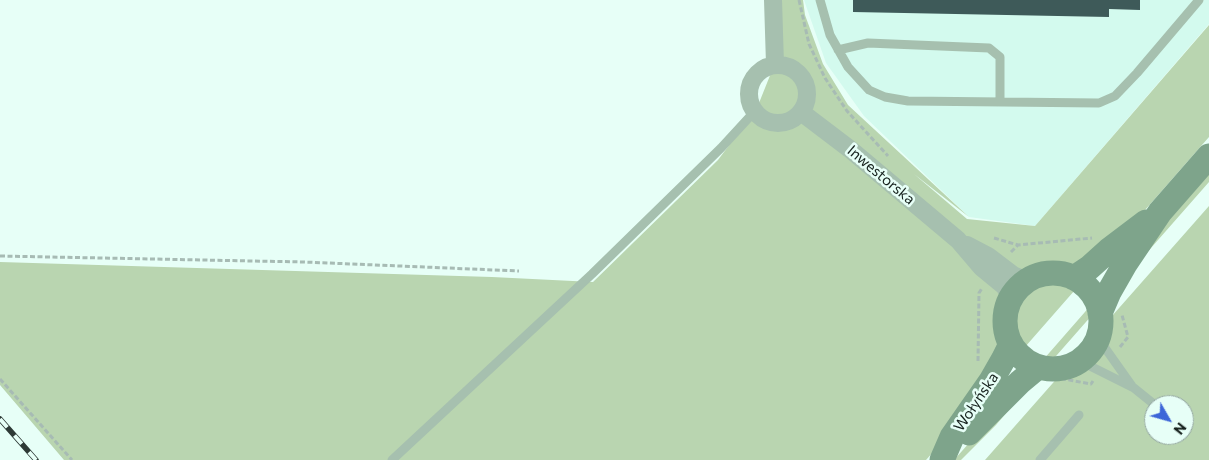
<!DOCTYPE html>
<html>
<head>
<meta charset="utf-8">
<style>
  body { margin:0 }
  #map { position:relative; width:1209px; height:460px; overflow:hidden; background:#e7fff7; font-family:Commissioner,sans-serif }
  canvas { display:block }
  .north { position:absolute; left:1144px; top:395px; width:50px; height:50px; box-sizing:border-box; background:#e7fff7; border:1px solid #93a6a0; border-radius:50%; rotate:128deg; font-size:14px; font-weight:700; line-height:20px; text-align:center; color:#16211d }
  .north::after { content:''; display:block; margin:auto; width:18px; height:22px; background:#3d66d8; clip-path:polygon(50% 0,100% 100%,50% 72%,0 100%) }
</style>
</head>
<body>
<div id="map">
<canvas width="1209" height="460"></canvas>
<div class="north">N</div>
</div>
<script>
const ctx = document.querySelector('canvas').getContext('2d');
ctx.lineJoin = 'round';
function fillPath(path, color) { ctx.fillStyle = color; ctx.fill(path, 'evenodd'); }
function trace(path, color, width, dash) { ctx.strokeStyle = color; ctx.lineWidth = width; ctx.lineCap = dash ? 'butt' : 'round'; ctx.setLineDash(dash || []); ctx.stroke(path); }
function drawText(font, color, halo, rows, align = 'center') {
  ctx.font = font + ' Commissioner,sans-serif'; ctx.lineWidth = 5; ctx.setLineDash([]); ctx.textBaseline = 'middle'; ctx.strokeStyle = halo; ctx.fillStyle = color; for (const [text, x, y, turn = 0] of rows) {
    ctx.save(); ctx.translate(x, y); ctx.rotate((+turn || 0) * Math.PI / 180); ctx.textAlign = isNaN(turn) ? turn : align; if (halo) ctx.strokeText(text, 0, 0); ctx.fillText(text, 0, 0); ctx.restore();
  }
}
fillPath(new Path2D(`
  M804,0H1209V24L1035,226L969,217L864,116L826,63Z`), '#d3faee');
fillPath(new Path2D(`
  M780,0H803L805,15L823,64L848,105L969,217L914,174L967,219L1035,226L1209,25V137L926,460H64L0,385V262L492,277L593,282L718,160L757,108L773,68Z
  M1209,170V182L1042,372L1043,360Z
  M1209,206V460H985ZM1154,405H1184V435H1154Z
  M1031,384L996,425L961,460H954L1018,388Z`), '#b9d5b0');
fillPath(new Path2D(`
  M853,0H1140V10L1109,9V17L853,12Z`), '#3e5a59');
trace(new Path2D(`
  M799,0L809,44L825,78L847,111L888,156
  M994,238L1018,245
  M1011,252L1018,245L1092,238
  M0,256L304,262L519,271
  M1120,347L1128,337L1122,315
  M978,361L979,293L982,288
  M0,379L72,460
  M1054,380L1058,378L1091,384L1093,381`), '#a7bbb4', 3, [5, 2.5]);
trace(new Path2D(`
  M820,0L830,35L848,67L869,90L885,97L908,101L1099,103L1115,96L1137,73L1199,0
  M838,50L868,43L989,48L1000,57V102
  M1098,338L1132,386
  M1080,361L1134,388L1155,405
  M392,460L592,274L721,148L755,111
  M1040,460L1079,415`), '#a6c0af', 9);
trace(new Path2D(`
  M773,0L775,64
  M749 94a29 29 0 1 1 58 0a29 29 0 1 1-58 0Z
  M801,112L851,150L958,240L981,267L1004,286L1012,298
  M967,245L988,256L1013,275L1028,281`), '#a6c0af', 18);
trace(new Path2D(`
  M1005 321a48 48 0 1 1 96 0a48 48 0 1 1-96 0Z
  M1074,278L1089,268L1109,250L1146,222
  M1100,313L1109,292L1125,264L1160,212L1209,156
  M969,433L1020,382L1038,367
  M942,460L952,437L991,381L1003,360L1011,344`), '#7ea48b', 25);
const rail = new Path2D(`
  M0,419L36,460`);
trace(rail, '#2e3a36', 5.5);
trace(rail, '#e7fff7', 4, [11]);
drawText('15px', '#16211d', '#e7fff7', [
  ["Inwestorska",881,175,40],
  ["Wołyńska",976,402,-56]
]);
</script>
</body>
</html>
